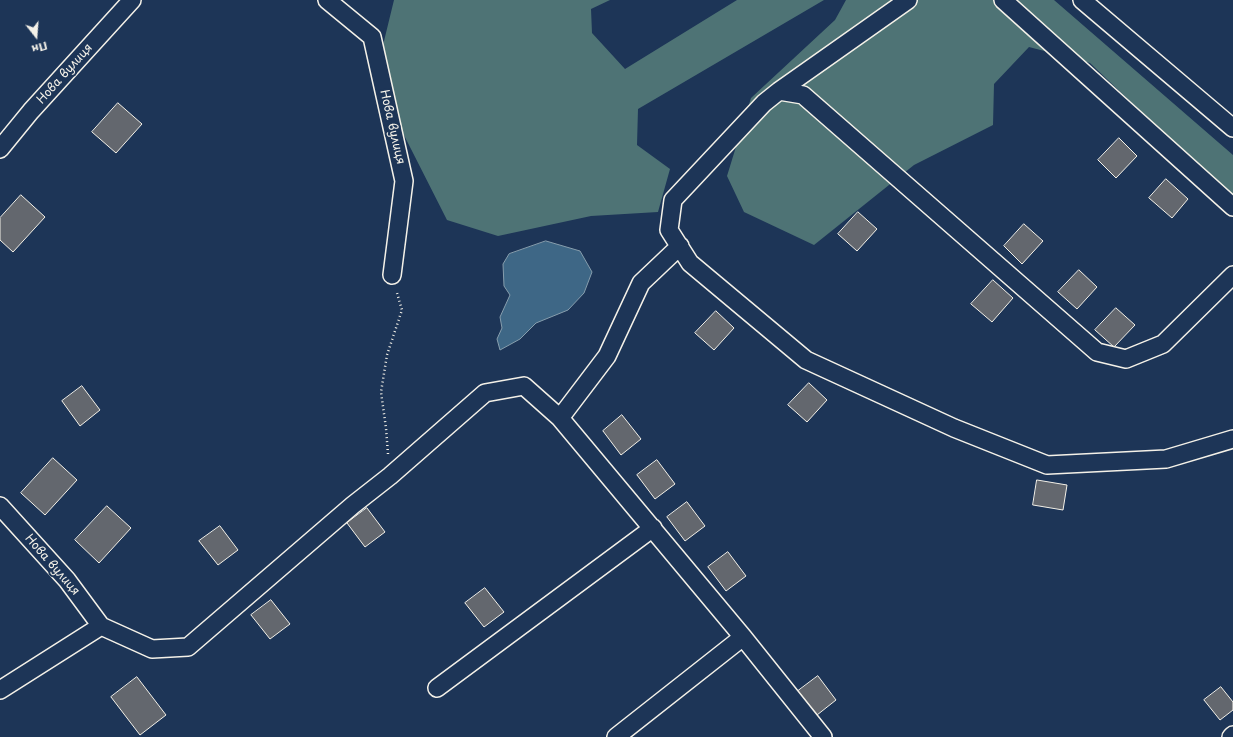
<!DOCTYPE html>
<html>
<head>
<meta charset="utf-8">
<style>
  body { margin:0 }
  #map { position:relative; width:1233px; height:737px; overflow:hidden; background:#1d3557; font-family:"Playpen Sans",sans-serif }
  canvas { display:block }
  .north { position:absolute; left:16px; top:16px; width:40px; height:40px; -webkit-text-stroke:3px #1d3557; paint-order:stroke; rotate:163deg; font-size:11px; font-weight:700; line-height:16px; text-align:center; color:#f4f1e8 }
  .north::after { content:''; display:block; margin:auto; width:14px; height:18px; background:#f4f1e8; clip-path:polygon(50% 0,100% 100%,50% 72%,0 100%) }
</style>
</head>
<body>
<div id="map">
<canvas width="1233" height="737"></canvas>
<div class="north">Пн</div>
</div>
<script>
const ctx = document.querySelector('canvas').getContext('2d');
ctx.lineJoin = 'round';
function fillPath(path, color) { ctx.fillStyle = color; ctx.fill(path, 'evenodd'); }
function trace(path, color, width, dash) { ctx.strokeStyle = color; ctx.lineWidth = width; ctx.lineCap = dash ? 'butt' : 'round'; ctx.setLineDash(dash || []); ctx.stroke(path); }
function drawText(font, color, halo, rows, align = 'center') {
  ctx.font = font + ' "Playpen Sans",sans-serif'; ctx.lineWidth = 4; ctx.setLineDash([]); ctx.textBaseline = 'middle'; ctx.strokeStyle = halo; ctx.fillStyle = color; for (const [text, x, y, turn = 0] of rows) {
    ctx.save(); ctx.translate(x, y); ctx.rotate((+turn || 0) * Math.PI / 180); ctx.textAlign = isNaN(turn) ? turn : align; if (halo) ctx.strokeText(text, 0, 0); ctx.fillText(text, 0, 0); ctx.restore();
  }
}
fillPath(new Path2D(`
  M394,0H610L591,9L592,33L625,69L737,0H824L638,109L637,145L670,169L658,212L591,216L498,236L447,220L375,78Z
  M846,0H1054L1233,155V199L1090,63L1029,47L994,84L993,125L914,165L814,245L744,212L727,176L751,98L835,20Z`), '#4e7375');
const water = new Path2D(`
  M546,241L580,251L592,272L584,293L568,310L536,323L520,339L500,350L497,339L502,328L500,317L510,295L504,286L503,264L509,254Z`);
fillPath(water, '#3e6786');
trace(water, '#879ead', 1);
const building = new Path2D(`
  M118,103L142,124L116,153L92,132Z
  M1119,138L1137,156L1116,178L1098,160Z
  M1166,179L1188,199L1172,218L1149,198Z
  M21,195L45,217L13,252L0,240V218Z
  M858,212L877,229L857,251L838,234Z
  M1024,224L1043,241L1022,264L1004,246Z
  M1079,270L1097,287L1077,309L1058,292Z
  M993,280L1013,298L992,322L971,304Z
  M1116,308L1135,325L1114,347L1095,330Z
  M716,311L734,328L714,350L695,333Z
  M809,383L827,400L807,422L788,405Z
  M82,386L100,410L80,426L62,401Z
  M622,415L641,439L621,455L603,431Z
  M53,458L77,480L45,515L21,493Z
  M657,460L675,484L655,499L637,475Z
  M1037,480L1067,485L1063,510L1033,505Z
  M687,502L705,526L685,541L667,517Z
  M107,506L131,528L99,563L75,540Z
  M367,508L385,532L365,547L347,523Z
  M220,526L238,550L218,565L199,541Z
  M728,552L746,576L726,591L708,567Z
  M485,588L504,612L484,627L465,603Z
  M271,600L290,624L270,639L251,615Z
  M818,676L836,700L817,715L798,691Z
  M137,677L166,715L140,735L111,697Z
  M1221,687L1233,702V710L1220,720L1204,700Z`);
fillPath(building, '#63676e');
trace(building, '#f4f1e8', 1);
const minor = new Path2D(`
  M327,0L372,37L404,181L392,275
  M1003,0L1233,207
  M1082,0L1233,128
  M779,91L908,0
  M0,149L31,111L132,0
  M1233,275L1163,344L1126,359L1097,352L803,95L779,91L764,103L673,200L669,230L690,263L806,360L954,428L1047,465L1166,459L1233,439
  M560,418L607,356L641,283L680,246
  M0,506L67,580L101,626
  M437,688L653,528
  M0,690L101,626L152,649L188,647L353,505L390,476L485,393L524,386L560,418L743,637L823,737
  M616,737L743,637
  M1231,737L1233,735`);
trace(minor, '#f4f1e8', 20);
trace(new Path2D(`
  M388,454L386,428L381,392L387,355L402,310L397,293`), '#f4f1e8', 2.5, [1, 3]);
trace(minor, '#1d3557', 17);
drawText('12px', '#f4f1e8', '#1d3557', [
  ["Нова вулиця",65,74,-48],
  ["Нова вулиця",392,127,77],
  ["Нова вулиця",52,565,49]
]);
</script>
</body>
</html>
